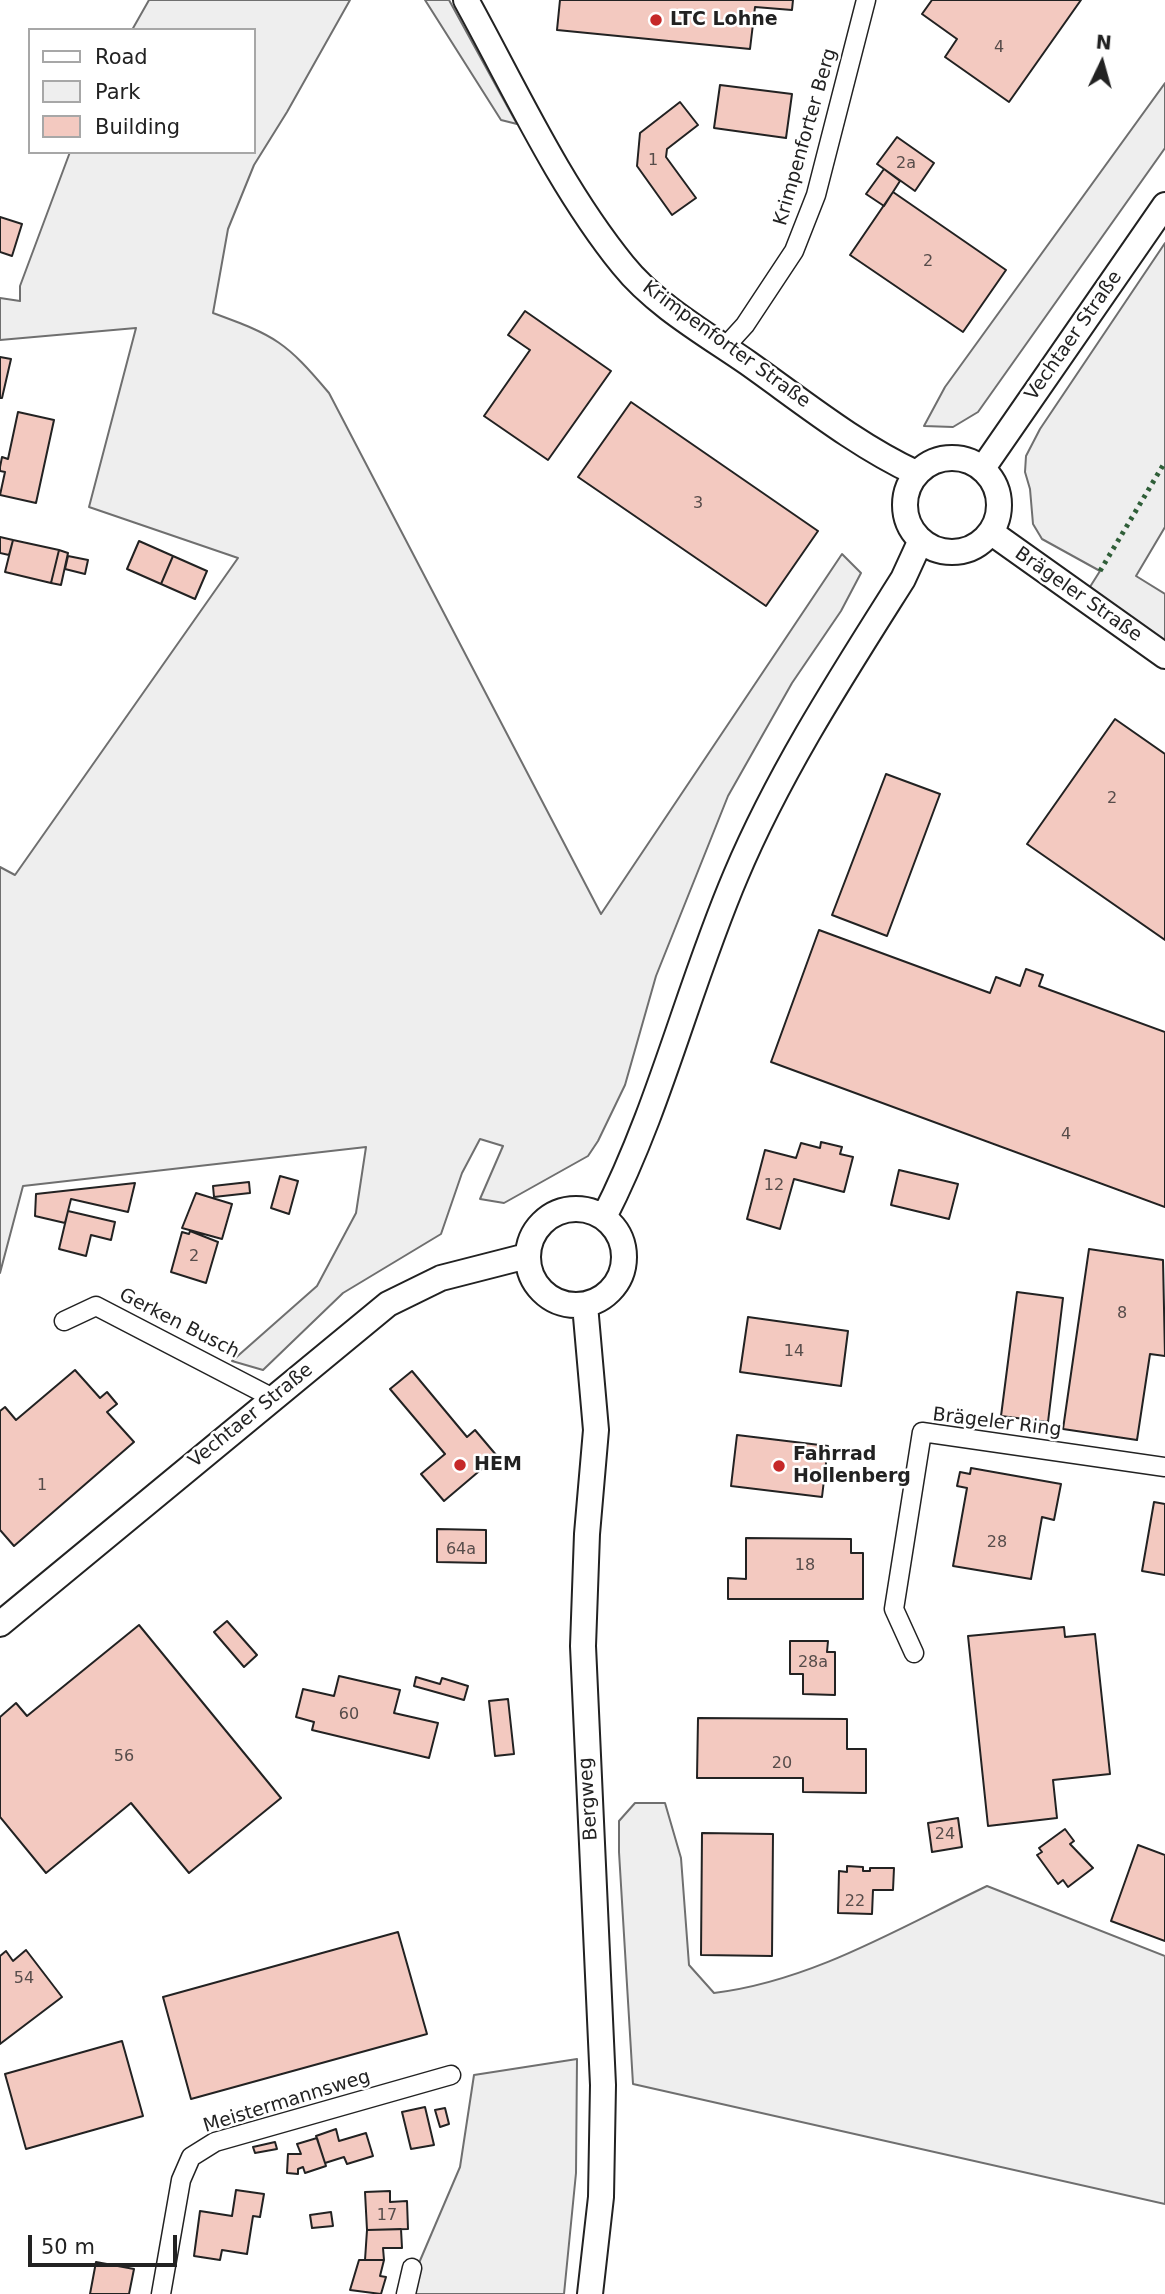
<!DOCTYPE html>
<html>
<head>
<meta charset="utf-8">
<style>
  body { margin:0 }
  #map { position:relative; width:1165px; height:2294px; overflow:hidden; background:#fff; font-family:"DejaVu Sans",sans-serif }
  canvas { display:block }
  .legend { position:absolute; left:28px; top:28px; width:228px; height:126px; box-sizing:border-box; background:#fff; border:2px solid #a7a7a7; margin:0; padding:9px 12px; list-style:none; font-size:21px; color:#222 }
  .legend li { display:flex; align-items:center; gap:14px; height:35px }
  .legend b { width:35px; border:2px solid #a7a7a7 }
  .north { position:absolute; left:1067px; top:28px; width:70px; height:70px; -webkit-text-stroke:5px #fff; paint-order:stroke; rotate:5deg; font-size:19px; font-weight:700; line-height:28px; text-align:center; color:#222 }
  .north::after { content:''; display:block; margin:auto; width:24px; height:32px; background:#222; clip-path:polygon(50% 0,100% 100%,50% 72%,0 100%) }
  .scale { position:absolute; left:28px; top:2235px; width:149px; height:32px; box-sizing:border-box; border:4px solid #222; border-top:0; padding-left:9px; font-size:21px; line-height:24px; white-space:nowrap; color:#222; -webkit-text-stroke:5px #fff; paint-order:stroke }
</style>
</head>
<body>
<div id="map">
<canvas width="1165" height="2294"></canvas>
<ul class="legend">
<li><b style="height:9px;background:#fff"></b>Road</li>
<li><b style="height:19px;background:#eee"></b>Park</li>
<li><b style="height:19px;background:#f3c9c0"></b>Building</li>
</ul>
<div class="north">N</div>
<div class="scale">50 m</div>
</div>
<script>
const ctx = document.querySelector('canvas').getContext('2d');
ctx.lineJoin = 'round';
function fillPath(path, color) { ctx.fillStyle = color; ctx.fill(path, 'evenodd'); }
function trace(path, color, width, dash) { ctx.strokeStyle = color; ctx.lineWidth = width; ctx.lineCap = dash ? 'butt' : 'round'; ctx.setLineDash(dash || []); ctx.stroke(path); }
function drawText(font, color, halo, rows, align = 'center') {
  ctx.font = font + ' "DejaVu Sans",sans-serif'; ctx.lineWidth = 5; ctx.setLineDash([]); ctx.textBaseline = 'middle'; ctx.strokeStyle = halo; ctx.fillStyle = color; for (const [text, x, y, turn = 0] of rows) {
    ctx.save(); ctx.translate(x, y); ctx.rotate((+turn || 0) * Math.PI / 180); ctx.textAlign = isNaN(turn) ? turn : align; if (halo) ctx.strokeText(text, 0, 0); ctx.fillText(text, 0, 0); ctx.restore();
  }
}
const green = new Path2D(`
  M149,0H350L287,112L254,165L228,229L213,313C276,336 286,342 329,393L601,914L842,554L861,573L841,611L792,683L728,796L656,976L625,1085L598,1141L588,1156L504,1203L480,1199L503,1146L480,1139L462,1173L441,1234L343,1293L263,1370L232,1361L317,1286L356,1213L366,1147L23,1186L0,1273V867L15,875L238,558L89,507L136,328L0,340V298L20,301V286L70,152H254V30H132Z
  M425,0H449L517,124L501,120Z
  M1165,83V148L978,412L953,427L924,426L945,387Z
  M1165,243V527L1136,576L1165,594V643L1088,590L1100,571L1042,539L1033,524L1030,489L1025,472L1026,456L1040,429Z
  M635,1803H665L681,1858L689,1965L714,1993C812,1981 899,1928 987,1886L1165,1956V2204L633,2084L619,1852V1821Z
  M577,2059L576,2173L564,2294H411L416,2270L460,2167L474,2075Z`);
fillPath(green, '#eee');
trace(green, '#6f6f6f', 2);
const building = new Path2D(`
  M560,0H793L792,10L755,7L750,49L557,30Z
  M932,0H1081L1009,102L945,57L957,39L922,14Z
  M720,85L792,94L786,138L714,128Z
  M680,102L698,125L667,149L666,157L696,198L672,215L637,166L640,133Z
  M897,137L934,163L915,191L877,164Z
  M884,169L900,181L884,206L866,194Z
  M893,192L1006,270L963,332L850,255Z
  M0,217L22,224L12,256L0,252Z
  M525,311L611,371L548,460L484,416L530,350L508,335Z
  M0,357L11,359L2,398H0Z
  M631,402L818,531L766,606L578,477Z
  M18,412L54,420L36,503L0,495L5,472L0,471V467L2,457L8,459Z
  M0,537L13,540L9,555L0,553Z
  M13,540L59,550L51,583L5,572Z
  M139,541L173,556L161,584L127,569Z
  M59,550L68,553L61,585L51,583Z
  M68,556L88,560L85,574L65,569Z
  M173,556L207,571L195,599L161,584Z
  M1115,719L1165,754V940L1027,844Z
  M886,774L940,794L887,936L832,915Z
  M819,930L990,993L996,977L1020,986L1026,969L1043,975L1039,986L1165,1032V1207L771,1062Z
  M821,1142L842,1147L840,1154L853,1157L844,1192L794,1179L780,1229L747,1219L765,1150L796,1158L801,1143L820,1148Z
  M899,1170L958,1184L949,1219L891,1205Z
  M280,1176L298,1181L289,1214L271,1208Z
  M249,1182L250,1193L214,1197L213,1186Z
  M135,1183L128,1212L71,1199L65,1223L35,1216L36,1194Z
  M196,1193L232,1204L222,1239L182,1228Z
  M68,1211L115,1222L111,1240L91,1235L86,1256L59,1249Z
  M190,1231L218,1242L206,1283L171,1272L182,1232L189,1234Z
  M1089,1249L1163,1260L1165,1356L1150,1354L1137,1440L1063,1429Z
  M1017,1292L1063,1298L1048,1422L1001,1416Z
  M748,1317L848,1331L841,1386L740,1372Z
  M75,1370L100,1398L107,1392L117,1404L107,1412L134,1442L14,1546L0,1530V1411L5,1407L16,1420Z
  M412,1371L467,1437L475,1430L497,1456L444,1501L421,1474L445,1454L390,1389Z
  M737,1435L828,1446L822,1497L731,1486Z
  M971,1468L1061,1484L1054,1520L1042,1517L1031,1579L953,1566L967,1488L957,1486L960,1472L970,1474Z
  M1154,1502L1165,1504V1575L1142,1571Z
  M437,1529L486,1530V1563L437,1562Z
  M746,1538L851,1539V1553H863V1599H728V1578L746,1579Z
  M227,1621L257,1655L244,1667L214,1632Z
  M139,1625L281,1798L189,1873L131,1803L46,1873L0,1817V1717L16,1703L27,1716Z
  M1064,1627L1065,1637L1095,1634L1110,1774L1053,1780L1057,1818L988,1826L968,1636Z
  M790,1641H828L827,1652H835V1695L803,1694V1674H790Z
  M339,1676L400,1690L394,1713L438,1723L429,1758L312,1730L314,1722L296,1717L303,1689L334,1696Z
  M416,1677L440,1684L442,1678L468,1686L464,1700L414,1686Z
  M508,1699L514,1754L495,1756L489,1701Z
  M698,1718L847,1719V1749H866V1793L803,1792V1778H697Z
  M958,1818L962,1847L932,1852L928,1823Z
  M1065,1829L1074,1841L1070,1844L1093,1868L1068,1887L1063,1880L1058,1884L1037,1855L1042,1852L1039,1848Z
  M702,1833L773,1834L772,1956L701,1955Z
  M1138,1845L1165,1855V1941L1111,1921Z
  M847,1866L863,1867V1871H870V1868H894L893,1890H873L872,1914L838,1913L839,1871L847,1872Z
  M398,1932L427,2034L191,2099L163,1997Z
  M26,1950L62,1997L0,2044V1956L6,1951L13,1961Z
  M122,2041L143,2116L26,2149L5,2074Z
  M425,2107L434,2145L411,2149L402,2112Z
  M445,2108L449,2124L440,2127L435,2110Z
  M336,2129L339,2141L366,2133L373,2156L347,2164L344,2157L325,2163L316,2136Z
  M317,2138L326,2166L305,2173L303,2167L298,2169V2174L287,2173L288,2154H301L297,2144Z
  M275,2142L277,2149L255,2153L253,2147Z
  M236,2190L264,2194L260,2217L253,2216L247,2254L222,2250L220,2260L194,2256L200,2211L232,2216Z
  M390,2191V2202L407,2201L408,2229L367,2230L365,2192Z
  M331,2212L333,2226L312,2228L310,2215Z
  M401,2229L402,2248H383L384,2260H365L367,2230Z
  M359,2260H384L380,2276L386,2277L381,2294L350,2290Z
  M96,2262L134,2269L129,2294H90Z`);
fillPath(building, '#f3c9c0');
trace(building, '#222', 2);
const street = new Path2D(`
  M725,347L745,325L794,251L816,195L866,0
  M64,1321L96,1306L273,1398
  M914,1653L894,1609L922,1432L1165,1467
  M161,2294L181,2180L191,2157L215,2142L451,2075
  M406,2294L412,2268`);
const secondary = new Path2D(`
  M466,0C515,89 559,186 623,265C655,305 706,334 748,363C803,402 856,445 916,473
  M905 505a47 47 0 1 1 94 0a47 47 0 1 1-94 0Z
  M983,468L1165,205
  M992,533L1165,656
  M528 1257a48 48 0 1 1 96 0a48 48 0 1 1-96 0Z
  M604,1217C660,1108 688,987 736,875C780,771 843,674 903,579L920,542
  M585,1305L596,1430L587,1534L583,1646L603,2085L601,2197L590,2294
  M0,1624L388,1304L441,1278L527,1256`);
trace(street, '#222', 21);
trace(secondary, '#222', 28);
trace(street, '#fff', 18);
trace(secondary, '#fff', 24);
trace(new Path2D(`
  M1100,571L1165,462`), '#2f5e38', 5, [3.5, 5]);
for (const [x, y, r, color] of [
  [656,20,7,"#c62828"],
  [460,1465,7,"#c62828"],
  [779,1466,7,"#c62828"]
]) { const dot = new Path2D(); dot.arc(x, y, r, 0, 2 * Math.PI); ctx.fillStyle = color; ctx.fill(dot); trace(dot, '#fff', 2.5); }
drawText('16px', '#564c4a', null, [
  ["4",999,48],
  ["1",653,161],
  ["2a",906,164],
  ["2",928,262],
  ["3",698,504],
  ["2",1112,799],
  ["4",1066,1135],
  ["12",774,1186],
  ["2",194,1257],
  ["8",1122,1314],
  ["14",794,1352],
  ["1",42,1486],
  ["28",997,1543],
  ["64a",461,1550],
  ["18",805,1566],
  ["28a",813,1663],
  ["60",349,1715],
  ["56",124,1757],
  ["20",782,1764],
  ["24",945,1835],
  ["22",855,1902],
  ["54",24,1979],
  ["17",387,2216]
]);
drawText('bold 19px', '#222', '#fff', [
  ["LTC Lohne",670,20],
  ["Fahrrad",793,1455],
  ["Hollenberg",793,1477],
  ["HEM",474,1465]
], 'left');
drawText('19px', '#222', '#fff', [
  ["Krimpenforter Berg",806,137,-74],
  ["Vechtaer Straße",1074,336,-55],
  ["Krimpenforter Straße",726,345,36],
  ["Brägeler Straße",1078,595,35],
  ["Gerken Busch",179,1324,27],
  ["Vechtaer Straße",251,1416,-39],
  ["Brägeler Ring",997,1423,7],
  ["Bergweg",589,1799,-94],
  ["Meistermannsweg",287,2102,-17]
]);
</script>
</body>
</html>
